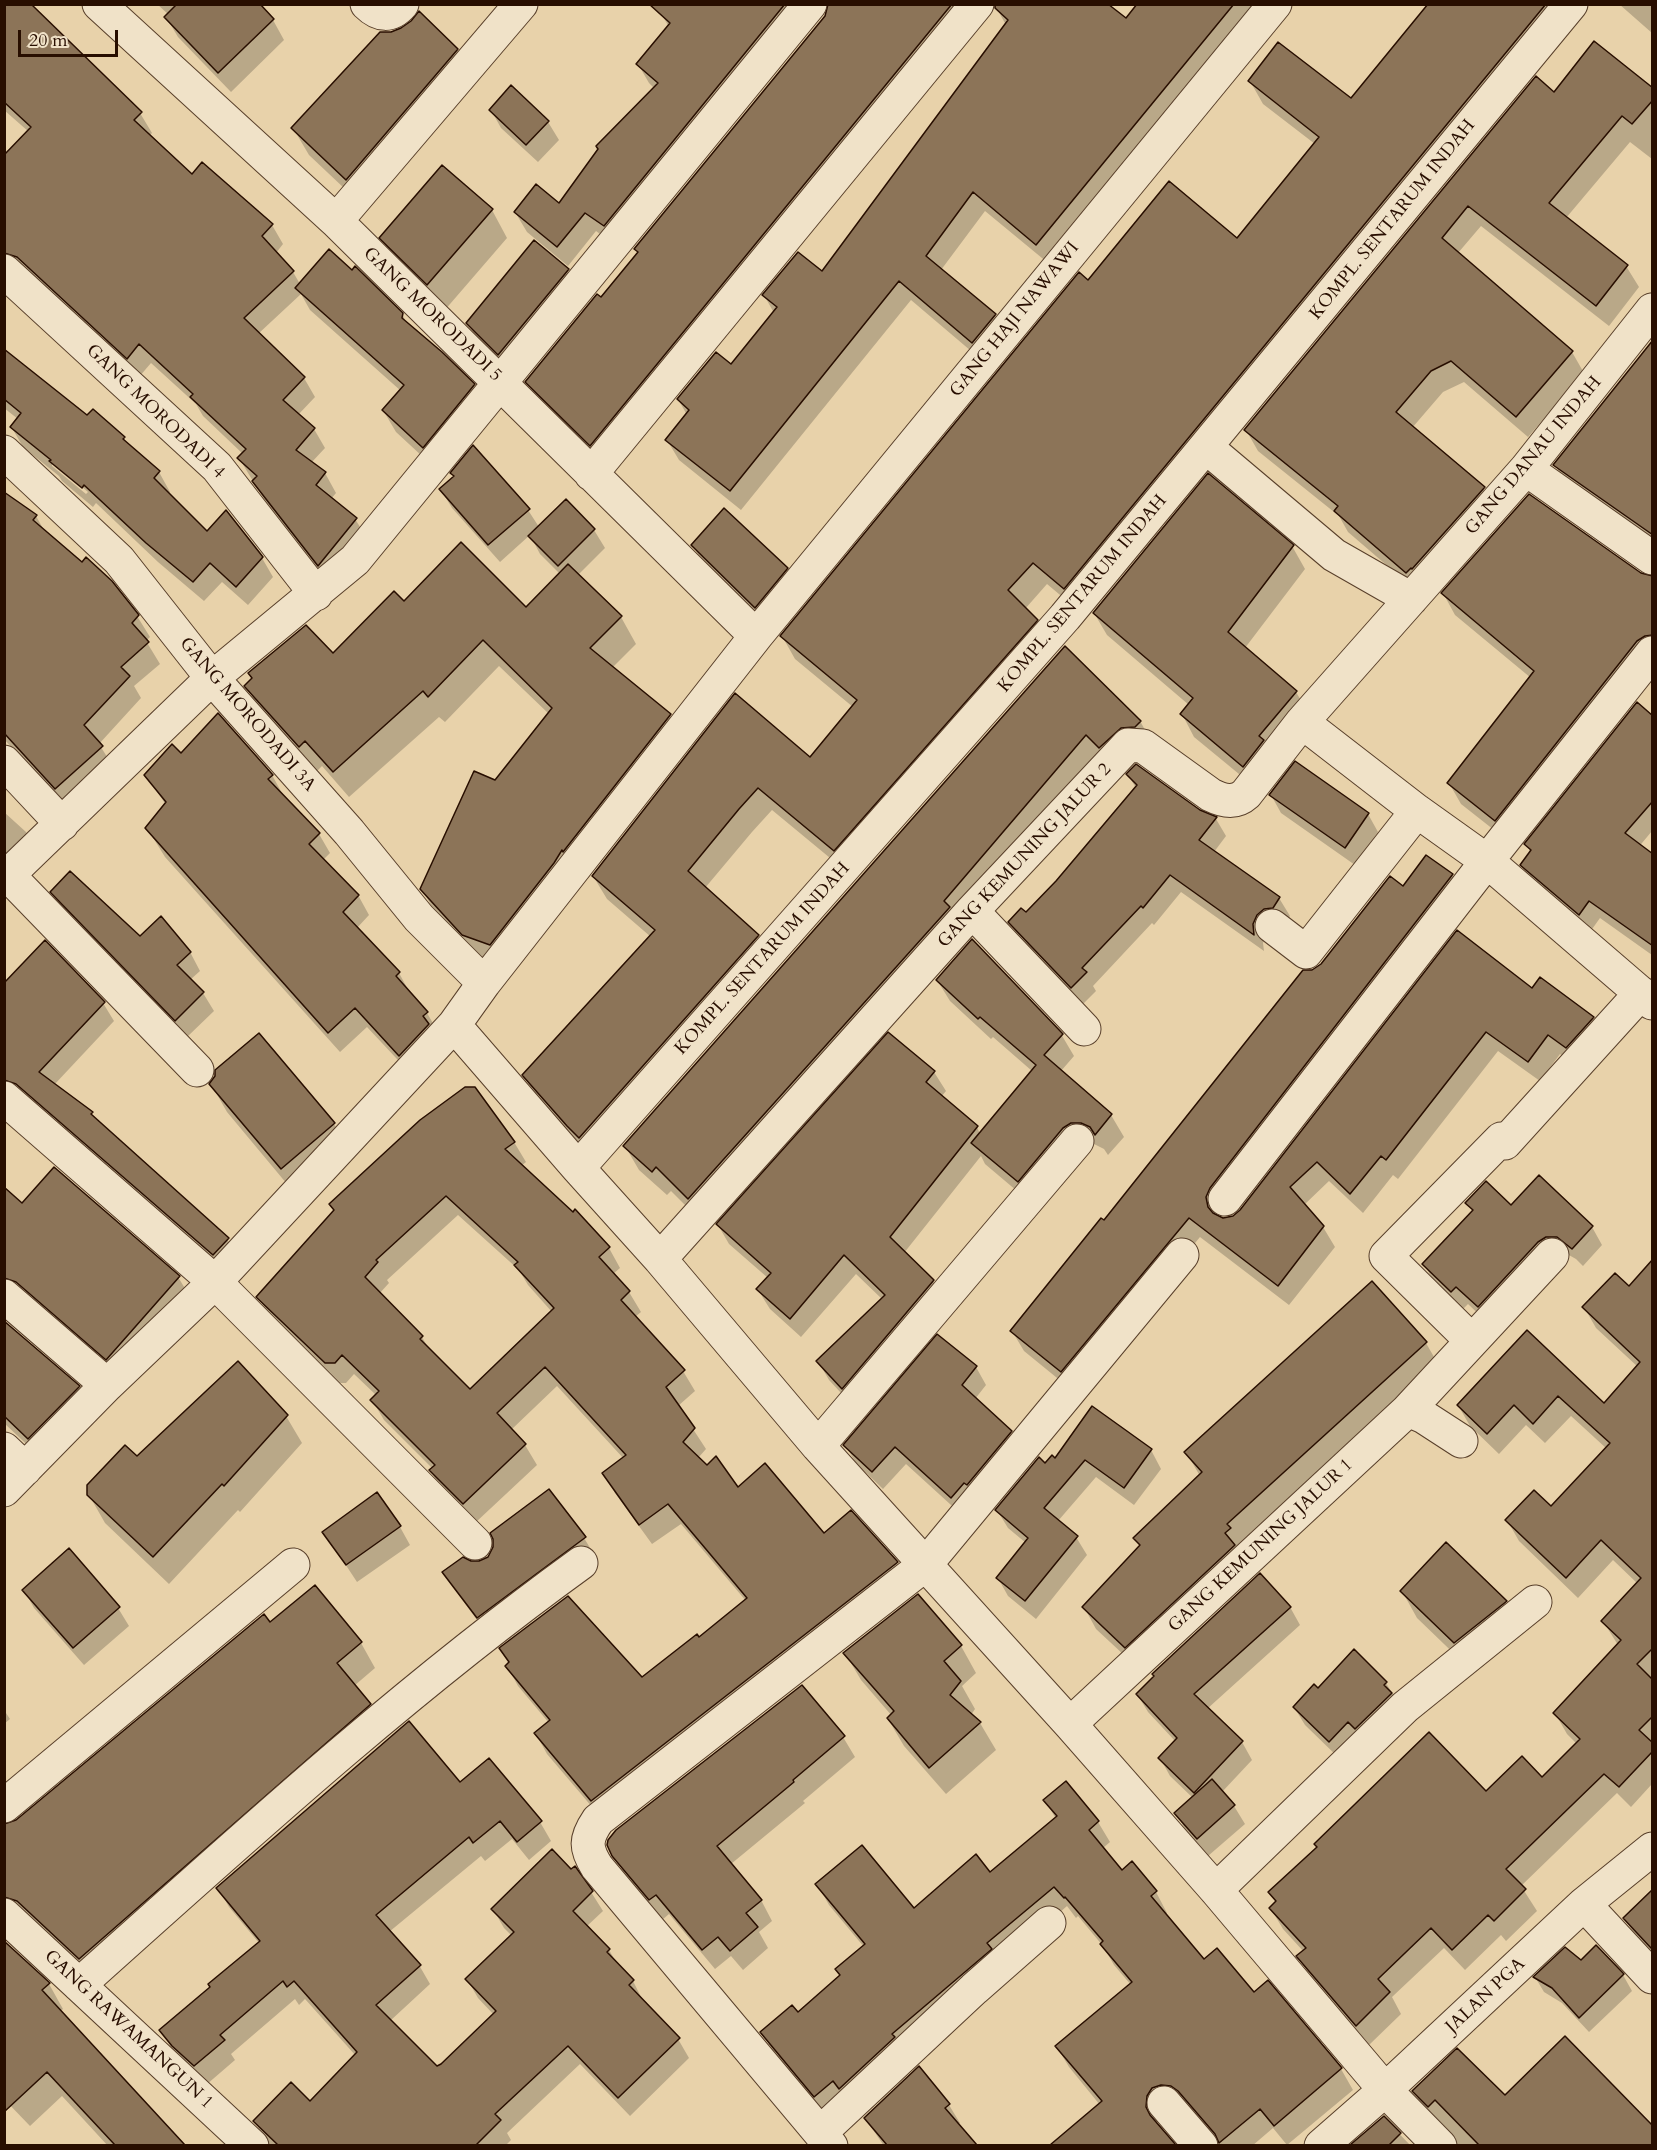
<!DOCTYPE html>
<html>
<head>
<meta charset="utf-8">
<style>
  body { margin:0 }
  #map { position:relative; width:1657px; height:2150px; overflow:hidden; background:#e8d2aa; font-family:Cardo,serif }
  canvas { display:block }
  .frame { position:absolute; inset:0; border:6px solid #280e00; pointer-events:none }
  .scale { position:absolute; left:18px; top:30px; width:100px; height:27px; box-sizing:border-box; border:3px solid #280e00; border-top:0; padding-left:8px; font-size:18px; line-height:21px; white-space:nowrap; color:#280e00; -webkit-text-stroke:4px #f0e2c8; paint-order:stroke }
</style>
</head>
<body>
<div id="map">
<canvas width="1657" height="2150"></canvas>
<div class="frame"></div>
<div class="scale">20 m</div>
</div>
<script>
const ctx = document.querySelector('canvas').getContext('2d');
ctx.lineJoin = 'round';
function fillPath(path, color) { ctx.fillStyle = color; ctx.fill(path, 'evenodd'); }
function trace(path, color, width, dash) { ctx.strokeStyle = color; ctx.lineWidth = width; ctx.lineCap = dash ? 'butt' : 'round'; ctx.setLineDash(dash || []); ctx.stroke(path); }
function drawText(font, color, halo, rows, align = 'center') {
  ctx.font = font + ' Cardo,serif'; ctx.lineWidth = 5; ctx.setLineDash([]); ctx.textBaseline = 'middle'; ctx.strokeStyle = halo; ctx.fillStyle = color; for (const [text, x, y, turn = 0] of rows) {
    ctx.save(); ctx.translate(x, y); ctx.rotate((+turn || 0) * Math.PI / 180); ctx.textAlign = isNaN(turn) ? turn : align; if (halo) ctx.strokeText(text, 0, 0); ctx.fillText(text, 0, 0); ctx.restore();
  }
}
fillPath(new Path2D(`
  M4,4L140,113L152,133L149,136L192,176L202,164L272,225L283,244L276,253L293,272L300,284L402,314L408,325L473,385L486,408L436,469L396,432L383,410L401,391L310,310L301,294L258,334L304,378L315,397L298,415L314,429L325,448L311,463L325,473L336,493L331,499L355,519L367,538L330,584L265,501L239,458L243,454L203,416L196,404L151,363L139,377L4,276V157L29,132L4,110Z
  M157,4H258L273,20L284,40L231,92L178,37L166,17L169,15Z
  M672,4H1037L1126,20L1139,4H1261L1048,263L985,211L941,270L995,315L1006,335L984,362L911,300L741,510L679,460L667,440L687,415L678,399L732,367L774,313L764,295L823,273L1006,25L996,7L993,5L602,464L538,401L527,382L638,253L636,249L826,17L830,7L825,5L615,245L596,231L568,266L527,232L515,212L559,205L655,89L649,83L638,64L669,27L662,15Z
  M1430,4H1579L1078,610L1047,584L1025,609L1037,620L1050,643L847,872L772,810L752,832L705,888L758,936L771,959L593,1160L537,1098L524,1076L651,937L607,899L593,876L810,759L853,707L795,659L782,636L1088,282L1237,240L1315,144L1263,104L1250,81L1351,100Z
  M1619,4H1652V33Z
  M392,33L457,50L473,77L363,206L309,155L293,128Z
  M511,87L548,122L559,140L538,162L501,128L491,110Z
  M1652,90V159L1630,142L1566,218L1626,266L1639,287L1609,326L1481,226L1458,253L1572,352L1584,373L1528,437L1464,382L1443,392L1412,428L1483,488L1496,510L1419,593L1348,532L1339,516L1258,451L1246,430L1554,94Z
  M492,210L507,238L444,311L397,265L381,238Z
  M567,270L578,288L509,372L478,341L468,323Z
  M1652,341V547L1567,486L1555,465Z
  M4,350L88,418L124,438L129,447L159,472L170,492L168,494L207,533L262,558L273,577L248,605L222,582L204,601L158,562L96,503L93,507L62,481L59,476L23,447L12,428L18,419L4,408ZM52,462L88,492L86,494L52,466Z
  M452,473L528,510L539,527L594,530L605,548L578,575L621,617L636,644L612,668L670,715L685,741L579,877L479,961L437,916L422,889L495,781L549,714L499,666L445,722L439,717L349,797L322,766L315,773L262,713L246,686L333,656L404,603L526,609L560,574L540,554L530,535L500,562L452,508L441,490L455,478Z
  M4,493L36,516L45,532L137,616L150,637L146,641L160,664L134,686L141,698L99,744L114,768L68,810L4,739Z
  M693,545L787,569L802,596L771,634L708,573Z
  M1292,546L1305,569L1245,648L1296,692L1309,714L1256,788L1194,737L1182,714L1189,705L1107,635L1094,613Z
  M1641,575L1652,578V660L1508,841L1461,804L1449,783L1531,678L1455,615L1443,593Z
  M1065,648L1140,721L1154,746L1135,752L703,1223L671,1191L667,1195L639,1170L625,1146Z
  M1652,718V831L1637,849L1652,872V955L1600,918L1590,932L1532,883L1522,865L1531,853L1526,844Z
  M181,755L272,775L283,795L319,834L330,853L323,860L358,895L369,915L357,928L399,973L410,993L427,1013L438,1032L411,1074L367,1027L340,1052L165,857L147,828L166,805L146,775Z
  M1128,775L1216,819L1226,836L1214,852L1279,898L1290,916L1283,925L1267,933L1263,943L1264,951L1181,892L1154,925L1152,923L1093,986L1096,991L1082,1005L1020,940L1010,922L1026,914L1057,882L1136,788Z
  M1271,795L1368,814L1378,832L1355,865L1281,813Z
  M4,812L26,832L39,855L4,889Z
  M1452,875L1464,895L1221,1208L1217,1217L1223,1219L1233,1217L1532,990L1593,1018L1605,1038L1577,1067L1560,1054L1540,1081L1498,1051L1398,1179L1393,1175L1363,1213L1329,1181L1304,1205L1323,1227L1335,1247L1289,1305L1200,1237L1073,1391L1024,1351L1012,1331L1313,971L1403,889Z
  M52,892L141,938L190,952L200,971L190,980L203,993L214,1011L186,1038L62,910Z
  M937,980L1061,1034L1074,1056L1061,1071L1111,1115L1124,1137L1108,1155L1104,1149L1094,1144H1084L1030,1202L985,1164L981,1156L904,1253L933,1281L945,1300L854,1407L829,1380L818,1361L883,1300L856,1274L801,1337L770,1309L758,1290L768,1278L729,1244L718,1225L934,1072L946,1091L941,1097L977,1127L980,1134L1032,1071L993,1037L991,1039L950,1001Z
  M4,985L103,1003L114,1021L54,1085L91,1113L95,1119L227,1239L238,1257L224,1272L4,1096Z
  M259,1035L334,1124L350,1151L297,1196L227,1112L211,1084Z
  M514,1142L526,1162L521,1166L609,1248L620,1268L613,1274L629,1292L641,1312L635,1317L683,1371L695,1391L678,1406L706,1449L698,1458L737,1489L824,1535L851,1512L897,1563L908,1583L604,1821L547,1754L536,1734L549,1723L518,1686L507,1666L510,1664L501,1649L642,1680L746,1601L681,1524L652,1544L615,1493L604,1473L624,1459L557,1386L511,1430L525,1445L537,1465L475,1523L442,1491L431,1471L433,1469L384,1420L372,1400L376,1395L354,1374L346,1383H337L270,1317L258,1297L335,1211L331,1204ZM458,1215L519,1270L528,1285L552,1312L470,1391L430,1351L422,1337L379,1294L389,1283L387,1280Z
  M1540,1177L1592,1227L1602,1245L1583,1266L1576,1259L1567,1254L1489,1324L1468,1304L1462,1310L1434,1282L1424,1264L1473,1213L1467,1203L1512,1207Z
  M4,1189L23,1205L178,1277L189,1295L117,1377L4,1299Z
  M1652,1261V1784L1631,1807L1617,1793L1521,1886L1537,1911L1506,1941L1501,1935L1465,1970L1444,1948L1392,1997L1401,2014L1368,2046L1310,1977L1298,1956L1304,1952L1283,1929L1271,1909L1276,1903L1270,1892L1486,1793L1542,1779L1577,1744L1567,1734L1555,1713L1618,1645L1603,1621L1638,1584L1613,1560L1578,1598L1519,1541L1507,1520L1551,1508L1607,1449L1571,1416L1545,1443L1526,1425L1499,1454L1470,1426L1458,1405L1527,1332L1604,1405L1638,1367L1596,1328L1584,1307L1629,1288Z
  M4,1323L78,1387L89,1405L39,1456L4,1423Z
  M1426,1343L1438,1364L1138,1668L1096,1629L1084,1607L1140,1547L1135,1538L1200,1476L1186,1452Z
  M976,1367L986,1385L975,1399L1010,1432L1021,1450L962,1515L906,1464L883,1489L856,1463L845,1445Z
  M286,1416L302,1443L240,1512L238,1510L169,1584L105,1523L89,1495L137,1458Z
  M1151,1450L1161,1469L1134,1505L1096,1477L1058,1521L1076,1537L1087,1555L1036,1619L1008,1596L998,1578L1026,1543L1008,1528L997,1510L1046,1465L1055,1460Z
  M400,1527L410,1545L357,1582L324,1532Z
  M584,1538L595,1556L488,1635L455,1590L444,1572L470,1563H480Z
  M315,1587L361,1643L375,1668L354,1686L369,1705L384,1730L94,1983L5,1927L4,1826L17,1822Z
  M24,1590L118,1608L129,1626L84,1665L34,1608Z
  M1402,1591L1505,1601L1521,1629L1471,1670L1417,1618Z
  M1290,1607L1300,1625L1207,1709L1242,1742L1252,1760L1222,1792L1234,1806L1245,1824L1208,1856L1186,1831L1176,1813L1193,1798L1170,1776L1160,1758L1175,1741L1148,1712L1137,1694Z
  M961,1646L976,1673L962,1686L975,1709L971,1715L980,1723L996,1750L946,1794L904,1746L888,1719L892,1716L861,1680L845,1653Z
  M1386,1683L1397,1701L1340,1759L1305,1725L1294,1707L1318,1690Z
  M4,1710L10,1719L4,1724Z
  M843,1737L855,1757L803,1801L805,1803L731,1864L761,1900L772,1921L759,1932L768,1948L743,1970L731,1956L715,1969L669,1914L662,1920L626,1877L614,1855Z
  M460,1785L540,1822L551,1841L529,1860L512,1839L485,1861L481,1856L389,1932L419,1965L430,1984L390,2021L437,2068L494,2015L478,1998L467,1979L512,1936L504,1928L493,1909L591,1892L603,1911L586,1927L609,1950L618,1965L633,1981L643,2001L678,2039L689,2058L630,2116L580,2064L507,2133L511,2140L505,2146H271L265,2140L255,2121L310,2103L356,2056L305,1999L299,2005L295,1999L231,2054L235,2060L206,2085L172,2049L161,2030L212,1987L259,1943L229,1907L218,1888Z
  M1045,1800L1098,1822L1110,1842L1103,1848L1122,1872L1156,1892L1167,1913L1165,1915L1204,1961L1254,1994L1341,2069L1353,2090L1287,2145L1273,2128L1252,2146H1221L1191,2111L1157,2119V2126L1174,2146H1053L1100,2105L1069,2067L1057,2047L1131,1985L1114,1965L1103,1946L1078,1916L1076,1918L1067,1906L827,2117L774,2053L762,2032L798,2014L841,1977L864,1947L829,1905L817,1884L914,1910L990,1874L1056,1819Z
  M1652,1891V1957L1639,1942L1625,1919L1630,1913L1629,1911Z
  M4,1943L49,1984L63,2009L59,2012L183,2146H108L62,2096L30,2126L4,2099Z
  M1596,1947L1623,1975L1632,1991L1589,2032L1562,2003L1544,1992L1535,1977L1581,1962Z
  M1414,2091L1505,2097L1652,2128V2146H1459L1426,2113Z
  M949,2105L960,2123L957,2125L975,2146H884L865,2118Z
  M1384,2118L1411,2146H1352Z`), '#0003');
const building = new Path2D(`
  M4,4H31L142,112L134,120L192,174L202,162L273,224L262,236L294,271L244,318L305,377L283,400L315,428L296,450L326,472L316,485L357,518L318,566L252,481L257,476L237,458L246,449L190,397L193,394L139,344L127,359L17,257L4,253V155L31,127L4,102Z
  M177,4H260L274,19L218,73L164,17Z
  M649,4H785L604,226L585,213L557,247L514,212L536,184L559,203L598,149L596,146L658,83L636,64L670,23Z
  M828,4H952L590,446L525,382L597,294L601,297L638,252L634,249L825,16Z
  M995,4H1108L1126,18L1137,4H1234L1036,245L973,192L926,256L996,314L972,343L899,281L730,491L665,440L689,410L677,399L716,352L731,364L777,307L762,295L798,252L822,271L1008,20L995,8Z
  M1428,4H1546L1064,589L1033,563L1008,590L1038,620L834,851L758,788L739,809L688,871L759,935L579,1138L567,1126L522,1075L655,930L592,876L735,693L810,757L857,700L780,636L1079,272L1088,280L1169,181L1237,238L1319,137L1248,81L1278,42L1351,98Z
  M419,11L458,49L346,180L291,128L380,32H391L401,28L411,21Z
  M1594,41L1653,88V100L1632,124L1622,116L1549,203L1628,265L1596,306L1468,206L1442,238L1573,351L1516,417L1451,361L1431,371L1396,412L1485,487L1412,569L1411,568L1406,573L1334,511L1338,506L1244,430L1536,76L1554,92Z
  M511,85L549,121L526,145L489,110Z
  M442,165L493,209L427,285L379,238Z
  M534,240L569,269L498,355L466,323Z
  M329,249L352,270L355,266L403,313L402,318L442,352L475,384L423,448L382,410L404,385L295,288Z
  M1653,340V535L1553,465Z
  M4,349L87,415L93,409L125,437L123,439L160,471L154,478L207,531L226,510L263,557L236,587L210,563L193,582L146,543L84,485L82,488L49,461L51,460L10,427L21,413L4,399Z
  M473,445L530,509L488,545L439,489L454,476L450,473Z
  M1208,473L1294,545L1228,632L1297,691L1259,736L1264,740L1243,767L1180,714L1193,698L1093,613Z
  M4,492L37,515L33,520L82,562L86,557L112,581L139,615L132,623L149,642L121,667L130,676L84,725L103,746L55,789L4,733Z
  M1529,494L1641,573L1653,576V635L1645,636L1637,641L1495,821L1447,783L1534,671L1441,593Z
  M566,499L595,529L558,566L528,536Z
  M724,508L788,568L755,608L691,545Z
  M461,542L526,607L568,564L622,616L590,648L671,714L563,852L562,850L554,863L490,945L462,935L420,889L474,771L495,780L552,708L483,640L428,697L423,691L333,772L305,741L299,747L244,686L252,678L248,673L306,625L333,653L394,591L404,601Z
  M1065,646L1141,721L1135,727L1121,728L1099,748L1086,735L944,901L950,907L688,1199L656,1167L652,1172L623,1146Z
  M1637,702L1653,716V801L1625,833L1653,854V946L1589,901L1579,915L1520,865L1531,850L1524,844Z
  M218,713L273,775L268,779L320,833L309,844L359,895L343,912L400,972L396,976L428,1012L423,1016L429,1024L399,1056L355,1008L328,1033L145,828L166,802L144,775L172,744L181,753Z
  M1295,761L1369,813L1345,848L1269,795Z
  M1136,764L1200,810L1217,817L1199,840L1280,897L1273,908L1264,909L1257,915L1253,924L1254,935L1170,875L1143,908L1141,906L1082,968L1087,972L1071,988L1008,922L1021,908L1026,912L1056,881L1137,785L1126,774Z
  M1426,855L1453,874L1210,1188L1206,1197L1208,1207L1213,1213L1223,1218L1233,1216L1240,1210L1457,930L1532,988L1540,977L1594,1017L1566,1048L1548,1035L1528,1062L1486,1032L1386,1160L1381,1156L1350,1194L1317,1162L1290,1187L1324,1226L1278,1286L1189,1218L1061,1372L1010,1331L1101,1218L1104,1220L1303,970H1312L1321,964L1390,876L1403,886Z
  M70,871L140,936L161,916L191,952L177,965L204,992L175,1021L50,892Z
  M972,939L1063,1034L1044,1055L1112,1114L1095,1135L1090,1127L1081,1123H1071L1063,1128L1018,1182L971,1143L1036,1065L980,1017L978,1019L936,980Z
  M45,940L105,1002L39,1072L93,1112L91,1114L229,1238L213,1255L16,1084L4,1080V983Z
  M888,1032L935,1071L926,1082L978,1126L890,1237L934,1280L842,1389L816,1361L885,1295L844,1255L790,1319L756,1289L771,1273L716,1224Z
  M259,1033L335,1123L281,1169L209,1084L215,1076V1070Z
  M465,1087H475L515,1142L505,1149L573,1212L575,1209L610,1247L599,1257L630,1291L621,1300L685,1370L666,1387L695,1428L683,1442L707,1465L716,1456L738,1487L765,1463L824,1533L851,1510L898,1562L591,1801L534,1733L550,1720L505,1666L509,1662L499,1648L568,1596L642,1677L697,1634L699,1637L747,1598L668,1504L639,1525L602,1473L626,1455L545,1367L497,1413L526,1444L463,1504L429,1470L435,1465L370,1400L379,1391L342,1355L335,1363H325L256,1297L334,1210L329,1204L420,1120ZM446,1196L518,1262L514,1265L554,1308L470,1389L420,1339L423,1336L365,1277L378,1262L376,1260Z
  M54,1167L180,1276L106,1360L16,1282L4,1278V1187L22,1203Z
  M1539,1175L1593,1226L1572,1249L1557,1237H1546L1538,1242L1478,1307L1456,1287L1451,1292L1422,1264L1473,1210L1465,1203L1486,1181L1511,1205Z
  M1653,1259V1648L1637,1664L1653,1680V1716L1639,1730L1653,1743V1751L1619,1787L1604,1774L1506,1869L1526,1889L1494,1921L1488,1915L1452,1950L1431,1928L1378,1979L1390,1992L1356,2026L1296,1956L1306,1948L1269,1908L1276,1901L1268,1892L1317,1847L1314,1844L1429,1732L1486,1791L1522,1756L1542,1777L1580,1739L1553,1713L1621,1640L1601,1621L1641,1578L1601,1540L1566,1578L1505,1520L1534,1490L1551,1506L1610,1443L1558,1396L1533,1424L1514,1405L1487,1434L1457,1405L1527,1330L1604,1403L1640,1362L1582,1307L1615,1273L1629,1286Z
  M1372,1281L1427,1342L1227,1524L1231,1528L1225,1533L1235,1545L1125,1648L1082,1607L1140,1545L1133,1538L1202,1472L1184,1452Z
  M4,1321L80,1386L28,1439L4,1416Z
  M937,1334L977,1366L962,1385L1012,1431L967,1485L964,1483L951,1498L895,1447L872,1472L843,1445Z
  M238,1361L288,1415L224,1486L222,1484L153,1557L87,1495V1485L125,1445L137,1456Z
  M1092,1406L1152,1449L1124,1488L1085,1460L1044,1508L1078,1536L1025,1601L996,1578L1028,1538L995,1510L1039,1457L1045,1463L1052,1455L1055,1458Z
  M549,1489L586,1537L477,1618L442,1572L463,1557L471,1561H479L488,1557L493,1547V1539L490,1533Z
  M377,1492L401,1526L346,1565L322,1532Z
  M1446,1542L1507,1601L1454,1643L1400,1591Z
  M69,1548L120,1607L73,1648L22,1590Z
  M1260,1573L1291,1607L1194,1694L1243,1741L1194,1793L1158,1758L1177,1738L1136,1694L1154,1676L1152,1674Z
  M315,1585L362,1642L337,1663L371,1704L79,1959L17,1901L4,1897V1824L16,1820L264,1614L270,1622Z
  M918,1594L962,1645L944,1661L961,1681L950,1695L981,1722L929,1768L887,1718L894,1711L843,1653Z
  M1354,1649L1387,1682L1384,1685L1392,1693L1355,1729L1348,1722L1329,1742L1293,1707L1314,1684L1318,1688Z
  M802,1685L845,1736L793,1780L794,1782L717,1846L762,1900L746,1913L758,1927L730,1951L718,1937L702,1950L656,1895L649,1900L612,1856L607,1845L608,1840L616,1830Z
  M409,1721L460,1782L489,1758L542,1821L517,1842L500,1821L473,1843L469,1837L376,1915L421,1965L376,2005L437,2066L441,2064L496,2011L465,1979L514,1932L491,1909L552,1849L571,1869L575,1866L593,1891L573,1911L610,1949L607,1952L634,1980L629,1985L680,2038L618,2098L568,2046L495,2114L501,2120L476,2145H278L253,2121L291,2082L310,2101L357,2052L294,1981L287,1987L283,1981L220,2035L225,2040L194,2066L172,2046L159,2030L210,1987L208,1984L260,1941L216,1888Z
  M1212,1779L1235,1805L1197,1839L1174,1813Z
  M1066,1781L1099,1821L1089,1830L1122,1870L1132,1861L1157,1891L1151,1896L1204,1959L1217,1948L1254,1992L1268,1980L1342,2068L1274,2126L1260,2109L1219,2143L1215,2134L1178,2091L1171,2086L1161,2085L1152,2088L1147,2096L1146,2107L1150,2115L1176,2145H1050L1102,2101L1055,2046L1132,1982L1100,1944L1103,1941L1065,1897L1064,1898L1054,1887L987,1943L992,1949L892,2034L895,2037L839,2089L833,2081L814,2097L760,2032L792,2005L798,2012L840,1975L835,1969L865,1944L815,1884L862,1845L914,1908L976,1854L990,1872L1057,1816L1043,1800Z
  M1653,1889V1947L1651,1948L1623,1918Z
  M4,1941L50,1983L42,1990L185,2145H115L47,2072L4,2112Z
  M1596,1945L1624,1974L1579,2018L1552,1988L1533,1977L1565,1947L1581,1960Z
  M1565,2036L1653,2126V2145H1479L1435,2100L1428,2107L1412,2091L1457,2048L1505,2095Z
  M919,2066L950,2104L945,2108L977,2145H887L864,2118Z
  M1384,2116L1401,2133L1389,2145H1350Z`);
fillPath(building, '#8c7458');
trace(building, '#280e00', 1.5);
const minor = new Path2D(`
  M99,4L336,221L756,636
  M367,4C379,16 391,17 402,4
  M1275,4L756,636L484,983L454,1025L578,1168L660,1259L818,1446L1070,1724L1216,1890L1385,2090L1440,2146
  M336,221L521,4
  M4,271L217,467L316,594
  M1206,447L1334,555L1411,599
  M4,452L119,560L212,678L349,832L419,918L484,983
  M1526,469L1652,558
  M591,474L977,4
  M1302,722L1417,811L1487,861L1652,1003
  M4,762L62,824
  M8,875L197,1070
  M4,879L212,678L355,560L810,4
  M972,911L1084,1029
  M1272,926L1306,952L1417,811
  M4,1098L215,1282L475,1543
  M578,1168L1065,617L1571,4
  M1225,1199L1487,861L1652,653
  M660,1259L972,911L1128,745L1143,746L1211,795C1223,801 1235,804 1246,794L1302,722L1526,469L1652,310
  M4,1296L107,1385
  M1472,1341L1386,1256L1501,1139L1505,1143L1641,993
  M1408,1410L1552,1255
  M818,1446L1077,1141
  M4,1449L25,1469
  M4,1490L107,1385L215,1282L454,1025
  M1070,1724L1408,1410L1424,1417L1461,1441
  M4,1806L293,1565
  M1216,1890L1405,1707L1535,1602
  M1584,1904L1652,1977
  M4,1915L252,2146
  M79,1985C242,1839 404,1691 581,1563
  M1164,2103L1201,2146
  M820,2133L974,1989L1049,1923
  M831,2146L597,1867C585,1848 585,1839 598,1820L926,1564L1182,1255
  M1321,2146L1385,2090L1584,1904L1652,1849`);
trace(minor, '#583f2a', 35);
trace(minor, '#f0e2c8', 33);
drawText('18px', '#280e00', '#f0e2c8', [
  ["KOMPL. SENTARUM INDAH",1393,220,-51],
  ["GANG MORODADI 5",432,315,44],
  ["GANG HAJI NAWAWI",1015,320,-51],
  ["GANG MORODADI 4",155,412,44],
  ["GANG DANAU INDAH",1534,456,-50],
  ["KOMPL. SENTARUM INDAH",1083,594,-50],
  ["GANG MORODADI 3A",247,715,49],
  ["GANG KEMUNING JALUR 2",1025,856,-47],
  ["KOMPL. SENTARUM INDAH",763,959,-48],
  ["GANG KEMUNING JALUR 1",1261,1546,-43],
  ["JALAN PGA",1486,1996,-43],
  ["GANG RAWAMANGUN 1",128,2030,43]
]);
</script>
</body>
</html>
